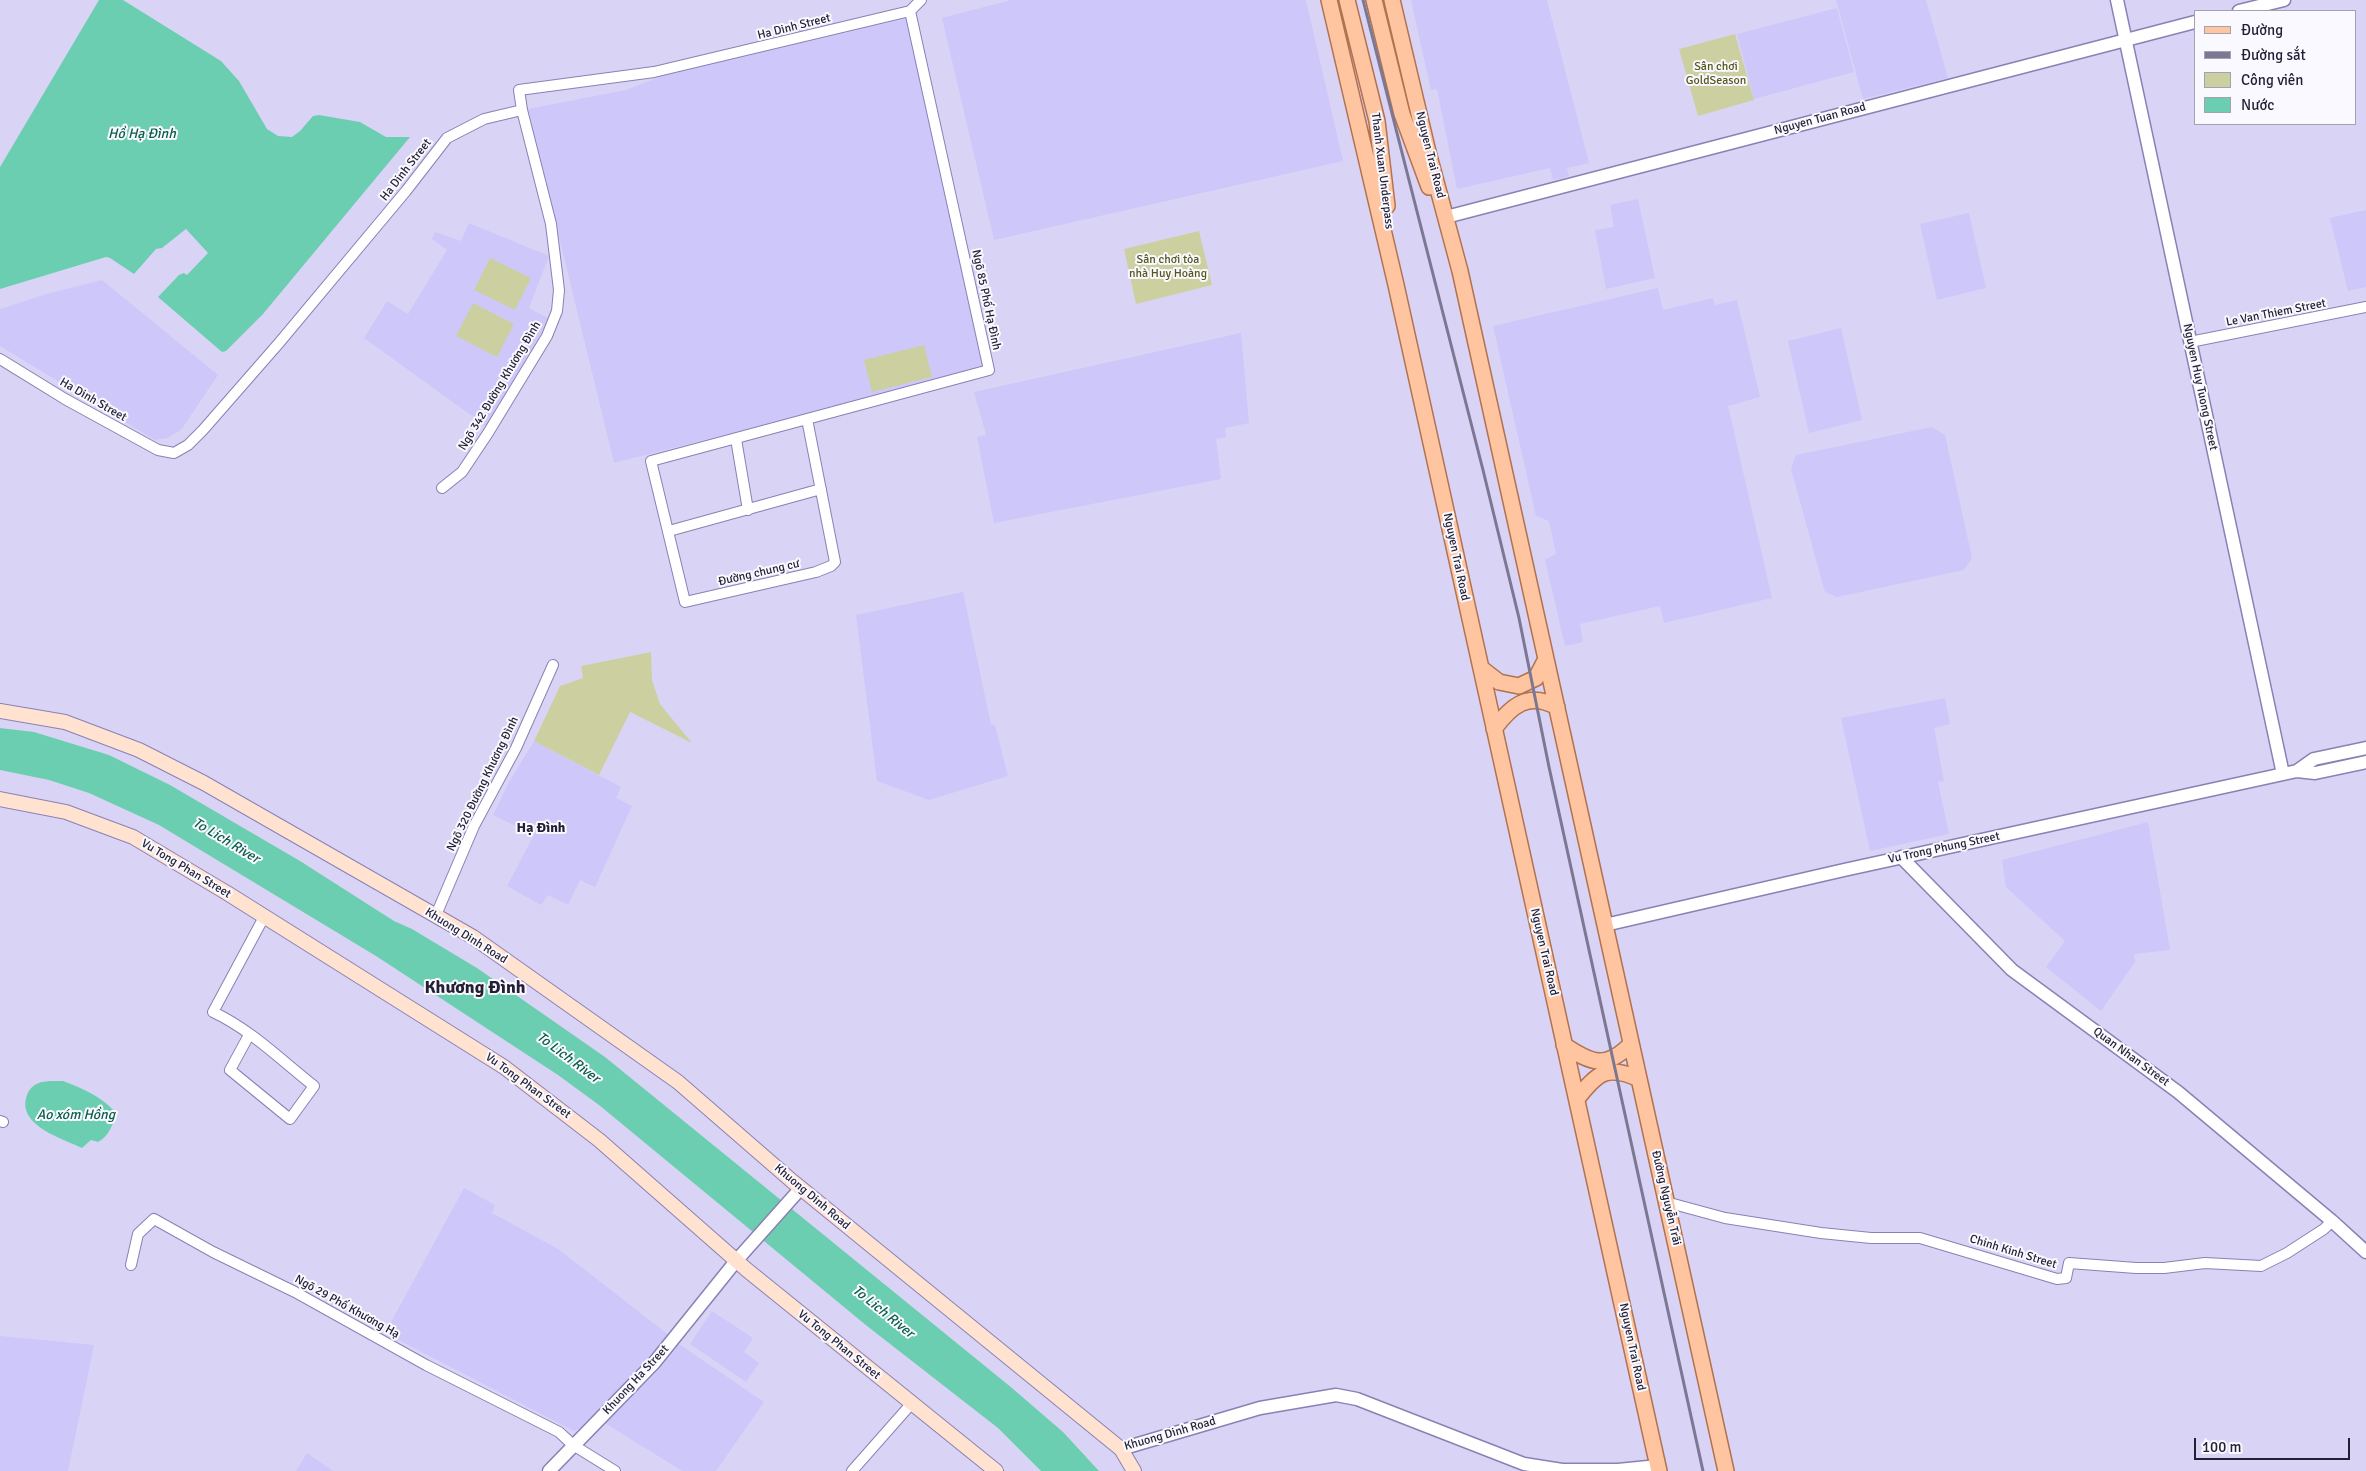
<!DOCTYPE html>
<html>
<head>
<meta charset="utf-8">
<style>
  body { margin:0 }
  #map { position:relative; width:2366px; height:1471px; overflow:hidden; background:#d9d4f6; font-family:Signika,sans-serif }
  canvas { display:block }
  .legend { position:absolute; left:2194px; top:10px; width:162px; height:115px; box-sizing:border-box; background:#faf9ff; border:1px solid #a4a2ae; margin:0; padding:6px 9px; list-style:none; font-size:15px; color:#231f34 }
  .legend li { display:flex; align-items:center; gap:10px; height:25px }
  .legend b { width:25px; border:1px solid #a4a2ae }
  .scale { position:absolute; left:2194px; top:1438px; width:156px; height:22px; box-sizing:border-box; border:2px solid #231f34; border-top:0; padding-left:6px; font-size:15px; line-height:18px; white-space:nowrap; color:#231f34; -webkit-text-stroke:4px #faf9ff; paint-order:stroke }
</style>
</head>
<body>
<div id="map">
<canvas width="2366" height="1471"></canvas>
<ul class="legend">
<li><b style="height:6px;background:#fec5a0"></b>Đường</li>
<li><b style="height:6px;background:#7c7792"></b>Đường sắt</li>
<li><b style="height:14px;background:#ccd0a1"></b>Công viên</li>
<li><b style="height:14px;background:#6cceb1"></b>Nước</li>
</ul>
<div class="scale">100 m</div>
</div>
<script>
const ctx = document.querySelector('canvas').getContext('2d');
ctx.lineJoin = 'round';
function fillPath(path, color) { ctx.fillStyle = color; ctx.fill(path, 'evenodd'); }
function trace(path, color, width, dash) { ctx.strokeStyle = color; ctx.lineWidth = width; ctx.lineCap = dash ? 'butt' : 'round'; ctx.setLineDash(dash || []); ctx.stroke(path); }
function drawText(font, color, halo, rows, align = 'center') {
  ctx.font = font + ' Signika,sans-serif'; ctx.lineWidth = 4; ctx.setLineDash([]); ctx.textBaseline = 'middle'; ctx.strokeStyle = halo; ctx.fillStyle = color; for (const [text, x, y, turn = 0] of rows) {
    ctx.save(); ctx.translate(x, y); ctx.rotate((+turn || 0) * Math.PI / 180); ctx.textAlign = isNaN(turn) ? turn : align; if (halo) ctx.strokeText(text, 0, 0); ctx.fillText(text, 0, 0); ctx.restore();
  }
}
fillPath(new Path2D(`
  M1011,0H1306L1343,161L994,240L942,18Z
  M1411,0H1547L1589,163L1567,168L1569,176L1559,179L1553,180L1550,168L1457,189L1437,89L1431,90Z
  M1836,0H1926L1948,78L1863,99Z
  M1837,8L1854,72L1754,99L1737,34Z
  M908,18L986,368L614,463L528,109L626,90L662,76Z
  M1638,199L1655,278L1606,289L1595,230L1614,227L1610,205Z
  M2366,210V287L2348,291L2330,218Z
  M1969,213L1986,288L1937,300L1920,224Z
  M469,223L549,256L529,308L550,319L486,426L364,338L387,301L408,314L447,250L432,239L435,232L461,241Z
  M102,280L218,375L181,430L167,438L155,440L0,346V309L50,293Z
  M1658,288L1663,310L1713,298L1715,305L1737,300L1760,397L1728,406L1772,598L1664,623L1660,606L1580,624L1583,642L1565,646L1545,560L1556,554L1549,521L1536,516L1493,326Z
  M1841,328L1862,420L1809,433L1788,341Z
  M1241,333L1249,423L1225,428L1226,437L1216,439L1221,479L994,523L977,437L986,435L974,392Z
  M1932,427L1945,435L1972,558L1964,570L1837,597L1825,592L1791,469L1796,455Z
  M963,592L991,725H995L1008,776L929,800L877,781L856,615Z
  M1945,698L1950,724L1934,728L1944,781L1938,782L1949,834L1870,851L1841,718Z
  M534,741L621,787L616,798L632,806L595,887L580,880L568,905L548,895L541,905L507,886L534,835L493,815L509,782Z
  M2148,822L2170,950L2134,954L2135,962L2101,1011L2046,967L2065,941L2006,887L2002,860Z
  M464,1188L495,1205L492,1213L558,1249L670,1336L650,1360L583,1427L574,1431L385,1333Z
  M712,1311L753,1338L744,1352L759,1363L746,1382L690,1344Z
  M0,1336L94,1345L68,1471H0Z
  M679,1344L764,1402L716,1471H682L605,1423L658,1371Z
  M307,1453L333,1471H296Z`), '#cec7f9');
fillPath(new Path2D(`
  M1735,34L1754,100L1698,116L1679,49Z
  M1199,231L1212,285L1136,304L1124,249Z
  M490,258L531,278L515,310L474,290Z
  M473,303L514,324L497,357L456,336Z
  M924,345L932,377L872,392L864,360Z
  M651,652L652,680L660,704L692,743L630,712L599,775L534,741L560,686L583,678L581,666Z`), '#ccd0a1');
fillPath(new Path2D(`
  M99,0H123L221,61L239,81L267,129L278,136L292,137L300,131L313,116L319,115L360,122L386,137H410L263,314L226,351L222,352L158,297L179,275L184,273L187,275L208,253L186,229L162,248L156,249L134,274L110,258L106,257L0,289V167Z
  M0,728L34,732L109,755L170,785L300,861L394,921L412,929L477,968L605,1057L1012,1388L1063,1432L1099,1471H1041L998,1428L867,1326L599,1105L558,1075L376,956L159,825L89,793L49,780L0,770Z
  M63,1081C84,1089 101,1096 116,1113C113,1125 109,1136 98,1142L91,1140L82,1148C61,1138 16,1125 27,1095C33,1079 49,1081 63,1081Z`), '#6cceb1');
const minor = new Path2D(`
  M2190,342L2366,307
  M0,359L65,399L158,450L174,453L188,445L203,430L279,343L406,191L447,138L484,119L522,110L519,90L654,72L910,11L921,0
  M807,419L835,562L831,566L816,572L685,602L651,461L989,370L910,11
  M736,439L748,510
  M442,488L462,472L488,433L547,336L557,311L559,290L551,224L522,110
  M669,531L821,489
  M436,915L474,826L516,748L553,665
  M249,1035L230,1070L290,1119L314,1086C282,1061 250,1029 213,1012L264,917
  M0,1121L3,1122
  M1666,1202L1725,1218L1821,1233L1871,1238H1920L2057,1279L2066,1278L2069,1263L2136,1268H2164L2205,1263L2261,1266L2287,1253L2324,1229L2332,1221
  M131,1265L138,1234L154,1219L213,1252L295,1292L426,1365L559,1432L573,1445L615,1471
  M852,1471L912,1403`);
const tertiary = new Path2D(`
  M2117,0L2283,774
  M2239,11L2284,0
  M1446,217L2195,22
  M2297,771L2314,759L2366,748
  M1901,857L2012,970L2178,1092L2332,1221L2366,1252
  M1605,925L1844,870L2297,771L2315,773L2366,762
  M1121,1449L1260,1408L1336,1395L1357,1399L1524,1464L1562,1470H1618L1658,1466
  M549,1471L654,1363L736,1261L801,1188`);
const secondary = new Path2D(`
  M0,711L65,722L139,750L204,783L473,937L678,1082L792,1181L1121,1449L1134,1471
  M0,799L66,812L133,837L227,893L504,1067L599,1140L747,1270L996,1471`);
const primary = new Path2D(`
  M1329,0L1396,285L1659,1471
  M1347,0L1377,121L1387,206
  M1374,0L1402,114L1429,187
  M1392,0L1428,152L1460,271L1726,1471
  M1481,668L1499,682L1519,686L1536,678L1546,659
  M1494,729C1511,706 1528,691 1557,707
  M1564,1045C1592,1064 1606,1069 1631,1044
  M1577,1099C1597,1073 1607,1064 1639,1079`);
trace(minor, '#8981b4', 12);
trace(tertiary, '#8981b4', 15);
trace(secondary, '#8981b4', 16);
trace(primary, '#b17251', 18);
trace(minor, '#fff', 10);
trace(tertiary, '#fff', 12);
trace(secondary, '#ffe2d0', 14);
trace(primary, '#fec5a0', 15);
trace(new Path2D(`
  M1363,0L1483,470L1519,618L1549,767L1703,1471`), '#7c7792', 3);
drawText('12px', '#231f34', '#faf9ff', [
  ["Ha Dinh Street",794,27,-14],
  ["Nguyen Tuan Road",1820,119,-15],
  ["Nguyen Trai Road",1430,155,76],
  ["Ha Dinh Street",406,170,-52],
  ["Thanh Xuan Underpass",1382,171,83],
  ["Ngõ 85 Phố Hạ Đình",986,300,78],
  ["Le Van Thiem Street",2276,313,-11],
  ["Ngõ 342 Đường Khương Đình",500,386,-59],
  ["Nguyen Huy Tuong Street",2200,387,78],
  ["Ha Dinh Street",93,400,30],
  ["Nguyen Trai Road",1456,557,78],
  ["Đường chung cư",759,573,-13],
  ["Ngõ 320 Đường Khương Đình",483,784,-64],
  ["Vu Trong Phung Street",1944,848,-12],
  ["Vu Tong Phan Street",186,869,31],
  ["Khuong Dinh Road",466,936,32],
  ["Nguyen Trai Road",1544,952,77],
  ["Quan Nhan Street",2131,1057,36],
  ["Vu Tong Phan Street",528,1086,36],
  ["Khuong Dinh Road",812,1197,40],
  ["Đường Nguyễn Trãi",1666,1198,77],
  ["Chinh Kinh Street",2013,1252,17],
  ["Ngõ 29 Phố Khương Hạ",347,1307,29],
  ["Vu Tong Phan Street",839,1345,39],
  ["Nguyen Trai Road",1632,1347,78],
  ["Khuong Ha Street",636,1380,-47],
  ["Khuong Dinh Road",1170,1434,-16]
]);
drawText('12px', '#55571d', '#faf9ff', [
  ["Sân chơi",1716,67],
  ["GoldSeason",1716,81],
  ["Sân chơi tòa",1168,260],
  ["nhà Huy Hoàng",1168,274]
]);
drawText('italic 14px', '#0b5e4b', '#faf9ff', [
  ["Hồ Hạ Đình",142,134],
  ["To Lich River",226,841,31],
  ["To Lich River",568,1058,37],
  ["Ao xóm Hồng",76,1115],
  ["To Lich River",883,1312,39]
]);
drawText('bold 14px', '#231f34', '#faf9ff', [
  ["Hạ Đình",541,828]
]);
drawText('bold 18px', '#231f34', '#faf9ff', [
  ["Khương Đình",475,988]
]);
</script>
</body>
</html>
